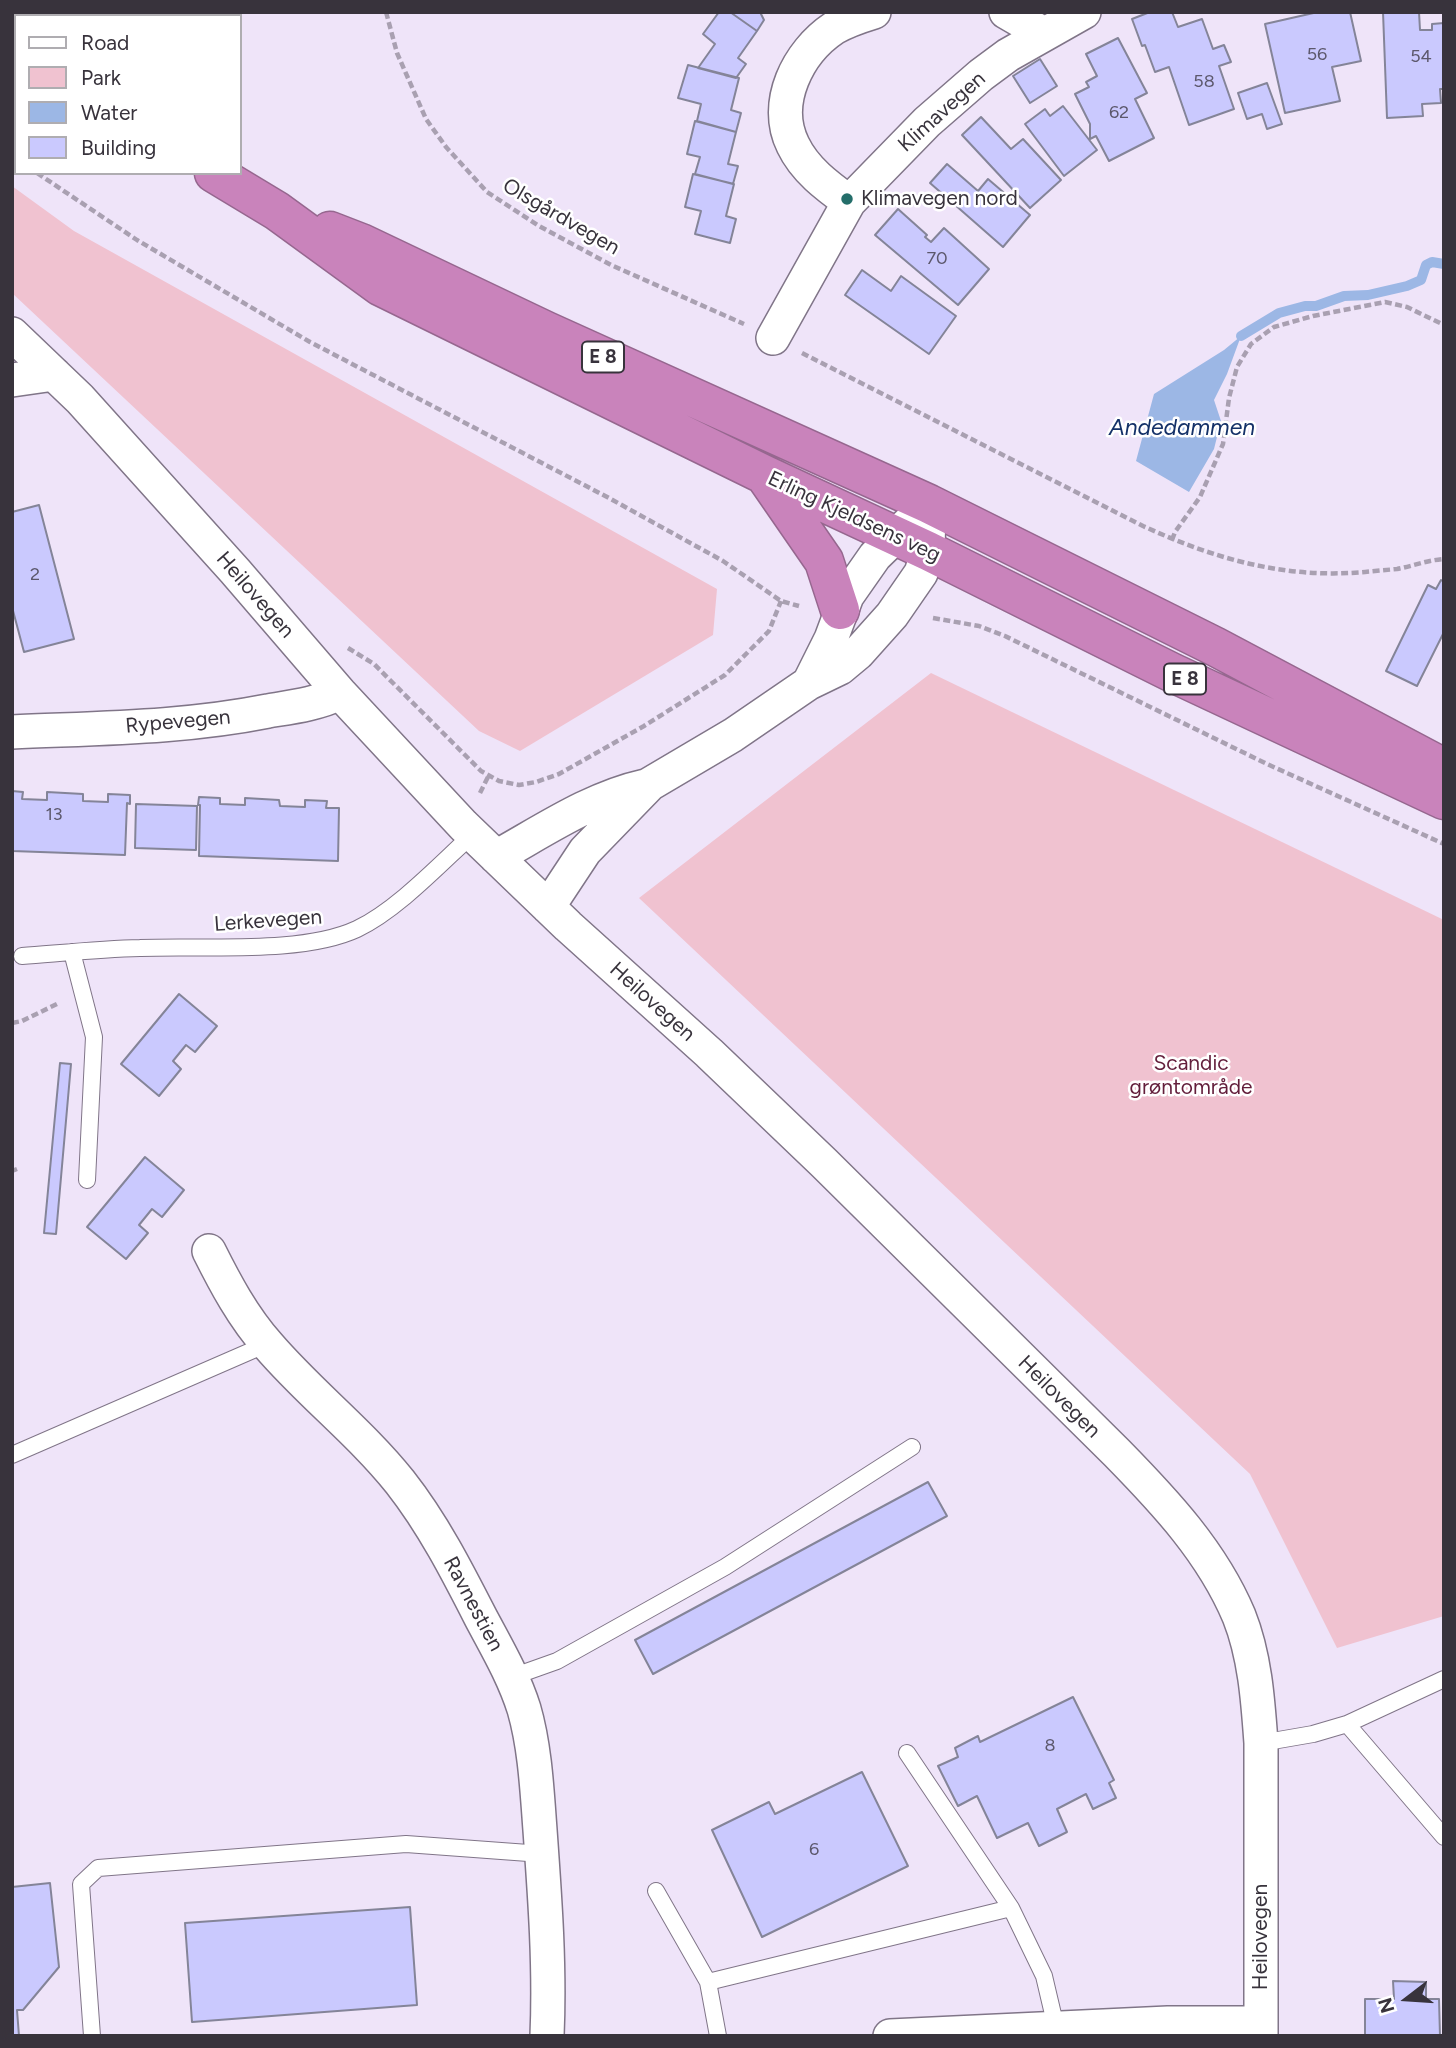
<!DOCTYPE html>
<html>
<head>
<meta charset="utf-8">
<style>
  body { margin:0 }
  #map { position:relative; width:1456px; height:2048px; overflow:hidden; background:#efe4f9; font-family:Figtree,sans-serif }
  canvas { display:block }
  .frame { position:absolute; inset:0; border:14px solid #38333c; pointer-events:none }
  .legend { position:absolute; left:14px; top:14px; width:228px; height:161px; box-sizing:border-box; background:#fff; border:2px solid #afadb1; margin:0; padding:9px 12px; list-style:none; font-size:21px; color:#38333c }
  .legend li { display:flex; align-items:center; gap:14px; height:35px }
  .legend b { width:35px; border:2px solid #afadb1 }
  .north { position:absolute; left:1372px; top:1964px; width:70px; height:70px; -webkit-text-stroke:5px #fff; paint-order:stroke; rotate:253deg; font-size:19px; font-weight:700; line-height:28px; text-align:center; color:#38333c }
  .north::after { content:''; display:block; margin:auto; width:24px; height:32px; background:#38333c; clip-path:polygon(50% 0,100% 100%,50% 72%,0 100%) }
</style>
</head>
<body>
<div id="map">
<canvas width="1456" height="2048"></canvas>
<div class="frame"></div>
<ul class="legend">
<li><b style="height:9px;background:#fff"></b>Road</li>
<li><b style="height:19px;background:#f0c2d0"></b>Park</li>
<li><b style="height:19px;background:#9cb7e5"></b>Water</li>
<li><b style="height:19px;background:#cac9fe"></b>Building</li>
</ul>
<div class="north">N</div>
</div>
<script>
const ctx = document.querySelector('canvas').getContext('2d');
ctx.lineJoin = 'round';
function fillPath(path, color) { ctx.fillStyle = color; ctx.fill(path, 'evenodd'); }
function trace(path, color, width, dash) { ctx.strokeStyle = color; ctx.lineWidth = width; ctx.lineCap = dash ? 'butt' : 'round'; ctx.setLineDash(dash || []); ctx.stroke(path); }
function drawText(font, color, halo, rows, align = 'center') {
  ctx.font = font + ' Figtree,sans-serif'; ctx.lineWidth = 5; ctx.setLineDash([]); ctx.textBaseline = 'middle'; ctx.strokeStyle = halo; ctx.fillStyle = color; for (const [text, x, y, turn = 0] of rows) {
    ctx.save(); ctx.translate(x, y); ctx.rotate((+turn || 0) * Math.PI / 180); ctx.textAlign = isNaN(turn) ? turn : align; if (halo) ctx.strokeText(text, 0, 0); ctx.fillText(text, 0, 0); ctx.restore();
  }
}
fillPath(new Path2D(`
  M12,186L74,231L717,589L713,635L520,751L479,731L12,293Z
  M931,673L1444,920V1616L1337,1648L1250,1474L639,898Z`), '#f0c2d0');
fillPath(new Path2D(`
  M1241,336L1227,374L1214,400L1221,421L1214,449L1189,492L1136,461L1154,394L1224,350Z`), '#9cb7e5');
trace(new Path2D(`
  M1241,336L1279,313L1305,306H1316L1344,296L1368,295L1407,286L1421,280L1426,265L1432,262L1444,264`), '#9cb7e5', 10);
const building = new Path2D(`
  M719,12H730L757,31L738,58L746,64L736,78L698,68L715,44L703,34Z
  M730,12H760L764,20L757,31Z
  M1150,12H1172L1178,27L1202,19L1213,49L1224,45L1231,62L1219,66L1234,109L1189,125L1169,67L1155,72L1145,45L1142,46L1132,19Z
  M1318,12H1350L1361,61L1332,67L1340,101L1285,113L1265,24Z
  M1383,12H1419L1420,30H1432V24L1444,23V89H1440L1441,103L1422,104L1423,116L1387,118Z
  M1118,38L1147,93L1135,99L1154,138L1109,161L1096,136L1090,139V124L1075,94L1089,87L1086,82L1097,76L1086,54Z
  M1040,59L1057,86L1030,103L1013,76Z
  M688,65L739,78L731,110L741,113L736,132L697,121L701,104L678,98Z
  M1267,83L1282,124L1267,129L1262,114L1247,119L1238,93Z
  M1063,106L1097,150L1064,176L1025,124L1045,109L1050,116Z
  M981,117L1011,149L1023,139L1061,180L1030,208L962,135Z
  M695,121L736,132L728,164L738,166L733,184L695,174L700,157L687,154Z
  M947,164L978,191L988,179L1030,215L1003,247L930,183Z
  M693,174L734,184L726,216L736,219L730,243L695,234L701,211L685,207Z
  M898,209L927,235L925,237L931,242L944,228L989,269L958,305L875,235Z
  M862,270L891,291L901,276L956,316L929,354L845,295Z
  M39,505L74,639L24,652L12,607V512Z
  M1441,580L1444,582V632L1417,686L1386,671L1428,585L1436,589Z
  M12,791L23,792L22,799L47,800V792L83,794V801L108,802V794L130,795V804L127,803L125,855L12,851Z
  M199,797L220,798V804L245,805V798L279,800L280,806L305,807V800L327,801L326,808H339L338,861L199,856L200,805H198Z
  M136,804L197,806L196,850L135,848Z
  M179,994L217,1026L195,1052L186,1045L173,1061L181,1069L159,1096L121,1064Z
  M60,1063L71,1064L56,1234L44,1233Z
  M145,1157L184,1190L162,1217L152,1209L139,1225L148,1233L126,1259L87,1227Z
  M928,1482L947,1516L653,1674L635,1640Z
  M1073,1697L1114,1780L1109,1783L1116,1798L1093,1809L1086,1794L1057,1809L1067,1832L1039,1846L1028,1823L997,1838L977,1796L958,1806L938,1766L958,1757L955,1748L978,1736L980,1742Z
  M862,1772L908,1866L762,1937L712,1830L769,1802L775,1814Z
  M50,1883L59,1967L23,2010H17L19,2036H12V1887Z
  M410,1907L417,2005L192,2022L185,1923Z
  M1393,1981L1426,1982V1999H1439L1440,2036H1365V1999H1394Z`);
fillPath(building, '#cac9fe');
trace(building, '#848498', 2);
const lane = new Path2D(`
  M72,952L94,1037L87,1180
  M22,956C62,953 101,949 140,948C202,945 301,955 357,929C397,910 440,864 473,834
  M12,1455L267,1344
  M512,1677L557,1661L725,1567L912,1447
  M1347,1724L1444,1837
  M1261,1743L1313,1734L1347,1724L1444,1679
  M907,1753L1011,1908
  M656,1891L708,1982
  M92,2036L81,1884L98,1868L406,1844L542,1854
  M718,2036L708,1982L1011,1908L1044,1976L1056,2027`);
const street = new Path2D(`
  M1006,12L1044,34
  M849,202C827,186 805,170 793,145C772,103 798,52 834,28C846,21 861,16 874,12
  M12,334L80,399L235,571L340,693L463,825L568,926L709,1053L824,1163L1117,1453C1165,1502 1212,1552 1239,1616C1255,1656 1258,1701 1261,1743V2036
  M773,338L849,202L927,122L981,75L1008,55L1084,12
  M12,380L54,374
  M809,683L831,639L847,596L875,556L912,520
  M12,732C98,728 183,728 268,711C292,707 317,704 340,693
  M496,857C543,831 591,798 645,786
  M548,907L585,851L650,784L733,735L809,683L840,668L858,653L892,615L921,573L928,551L929,504
  M209,1251C225,1283 243,1317 268,1345C309,1393 360,1432 400,1482C433,1524 457,1571 481,1618C497,1648 514,1677 524,1709C535,1747 537,1790 540,1830C545,1899 550,1967 547,2036
  M890,2036L1168,2023H1261`);
const highway = new Path2D(`
  M12,38L16,40
  M214,173L277,211L380,286L765,475L928,551L1173,673L1444,800
  M330,231L361,243L546,331L929,504L1216,647L1444,768
  M766,477L824,561L840,610`);
trace(lane, '#807588', 18);
trace(street, '#807588', 36);
trace(highway, '#96678f', 41);
trace(new Path2D(`
  M386,12L397,53L426,119L446,147L487,192L539,226L611,265L744,324
  M12,156L16,158
  M37,173L137,240L310,342L609,498L723,561L781,601L799,606
  M802,353L1143,526C1215,559 1284,579 1365,572C1375,571 1386,570 1397,569C1413,566 1428,560 1444,559
  M1172,540L1175,532L1200,497L1223,444L1229,398L1237,367L1251,344L1274,327L1313,316L1385,302L1407,307L1444,325
  M933,618L979,626L1005,636L1267,764L1444,844
  M348,648L374,664L481,771L499,781L519,785L536,782L559,774L644,726L725,675L769,631L781,601
  M480,793L489,775
  M12,1023L22,1021L59,1003
  M12,1171L17,1169`), '#a9a0b1', 4.5, [7, 3.5]);
trace(lane, '#fff', 16);
trace(street, '#fff', 33);
trace(highway, '#c983bb', 38);
for (const [x, y, r, color] of [
  [847,199,7,"#246e6a"]
]) { const dot = new Path2D(); dot.arc(x, y, r, 0, 2 * Math.PI); ctx.fillStyle = color; ctx.fill(dot); trace(dot, '#fff', 2.5); }
drawText('18px', '#5c586c', null, [
  ["56",1317,55],
  ["54",1421,57],
  ["58",1204,82],
  ["62",1119,113],
  ["70",937,259],
  ["2",35,575],
  ["13",54,815],
  ["8",1050,1746],
  ["6",814,1850]
]);
for (const [x, y, w] of [
  [603,357,42],
  [1185,679,42]
]) { const box = new Path2D(); box.roundRect(x - w / 2, y - 15.5, w, 31, 5); ctx.fillStyle = '#fff'; ctx.fill(box); trace(box, '#38333c', 2); }
drawText('bold 19px', '#38333c', null, [
  ["E 8",603,357],
  ["E 8",1185,679]
]);
drawText('21px', '#38333c', '#fff', [
  ["Klimavegen",942,112,-42],
  ["Olsgårdvegen",561,217,30],
  ["Erling Kjeldsens veg",854,517,25],
  ["Heilovegen",255,595,49],
  ["Rypevegen",178,722,-5],
  ["Lerkevegen",268,921,-4],
  ["Heilovegen",652,1002,42],
  ["Heilovegen",1059,1397,45],
  ["Ravnestien",473,1604,62],
  ["Heilovegen",1261,1937,-90]
]);
drawText('21px', '#38333c', '#fff', [
  ["Klimavegen nord",861,199]
], 'left');
drawText('21px', '#631e3b', '#fff', [
  ["Scandic",1191,1064],
  ["grøntområde",1191,1088]
]);
drawText('italic 23px', '#143168', '#fff', [
  ["Andedammen",1182,428]
]);
</script>
</body>
</html>
